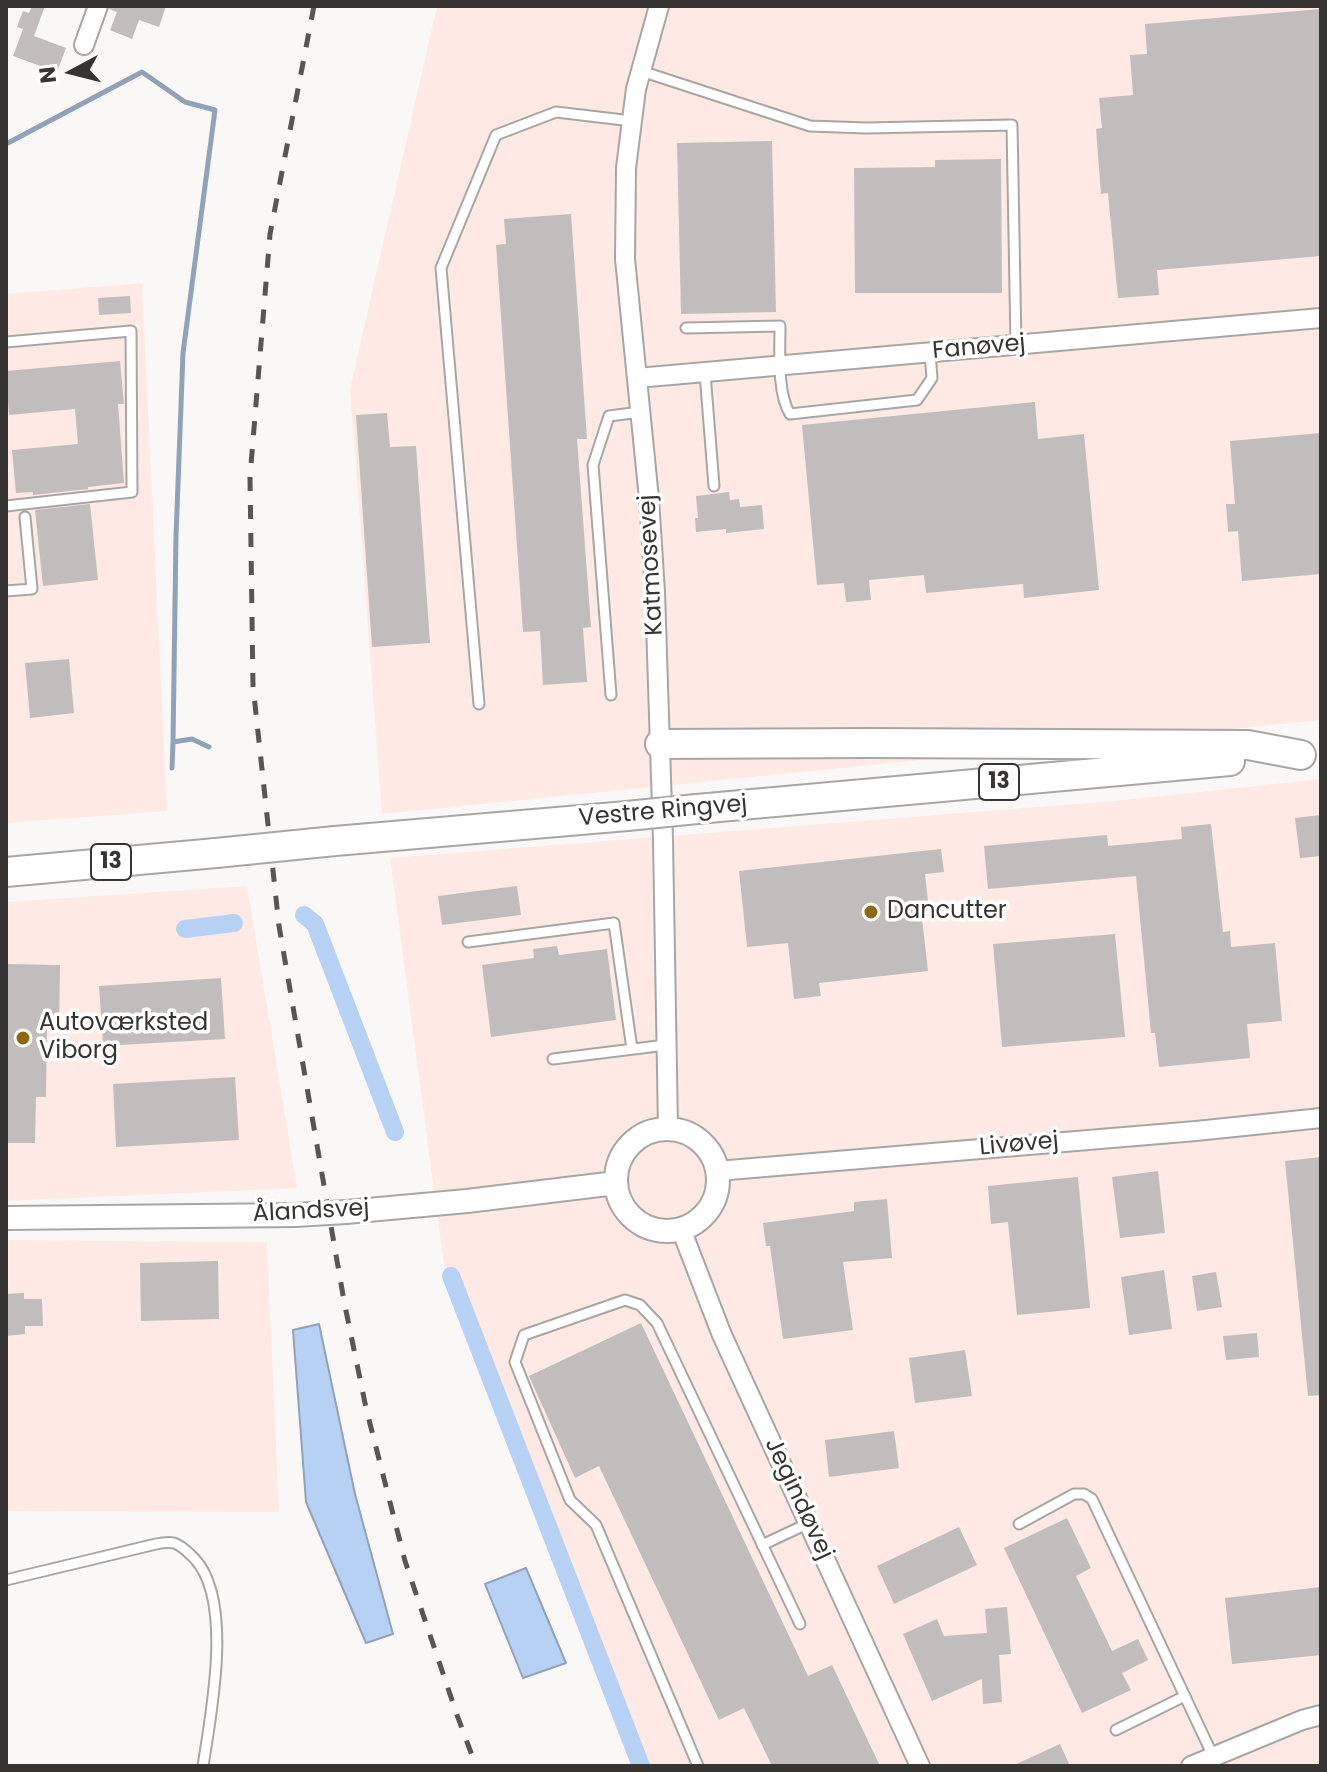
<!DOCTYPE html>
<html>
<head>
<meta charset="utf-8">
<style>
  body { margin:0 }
  #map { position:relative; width:1327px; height:1772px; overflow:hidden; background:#faf8f6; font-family:Poppins,sans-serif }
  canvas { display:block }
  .frame { position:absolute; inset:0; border:8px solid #363534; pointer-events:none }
  .north { position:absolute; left:32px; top:32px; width:80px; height:80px; -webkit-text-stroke:6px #fff; paint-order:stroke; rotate:263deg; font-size:22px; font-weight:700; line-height:32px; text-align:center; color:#363534 }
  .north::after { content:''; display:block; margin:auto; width:28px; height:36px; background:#363534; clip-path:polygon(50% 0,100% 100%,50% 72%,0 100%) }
</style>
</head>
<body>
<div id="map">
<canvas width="1327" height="1772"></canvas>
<div class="frame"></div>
<div class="north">N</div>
</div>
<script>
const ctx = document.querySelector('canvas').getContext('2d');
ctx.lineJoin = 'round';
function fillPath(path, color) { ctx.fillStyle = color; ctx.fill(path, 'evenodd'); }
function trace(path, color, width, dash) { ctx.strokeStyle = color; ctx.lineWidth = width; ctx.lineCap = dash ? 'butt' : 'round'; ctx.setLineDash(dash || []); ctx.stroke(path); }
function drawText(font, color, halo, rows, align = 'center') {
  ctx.font = font + ' Poppins,sans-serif'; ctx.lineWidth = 7; ctx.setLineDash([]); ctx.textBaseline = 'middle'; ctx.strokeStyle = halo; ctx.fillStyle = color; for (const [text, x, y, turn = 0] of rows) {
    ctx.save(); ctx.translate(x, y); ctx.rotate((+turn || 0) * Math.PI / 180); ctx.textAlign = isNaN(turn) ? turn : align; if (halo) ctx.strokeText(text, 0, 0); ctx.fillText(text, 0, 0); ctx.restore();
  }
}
fillPath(new Path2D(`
  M437,6H1321V720L382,814L350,389Z
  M142,283L167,811L6,823V294Z
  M1321,779V1766H640L446,1281L390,858L1114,801Z
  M247,886L297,1188L6,1201V902Z
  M6,1240L267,1242L279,1512L6,1511Z`), '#fee9e5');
const water = new Path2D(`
  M319,1324L355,1494L393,1634L366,1643L306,1502L293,1330Z
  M526,1568L566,1663L523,1678L485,1584Z`);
fillPath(water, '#b7d1f4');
trace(water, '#90a2ba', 2);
trace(new Path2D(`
  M6,144L142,72L185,102L215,110L183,353L176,536L173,742
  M172,768L173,742L192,739L209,747`), '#90a2ba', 5);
trace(new Path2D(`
  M304,915L315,924L395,1132
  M185,929L234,923
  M451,1276L641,1766`), '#b7d1f4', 18);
fillPath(new Path2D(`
  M32,6H45L34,36L66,48L57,72L13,56L23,29L17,27L23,11L29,13Z
  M110,6H166L159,27L139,20L132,39L110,30L117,12L109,9Z
  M1321,9V256L1157,270L1159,295L1118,298L1108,193L1101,194L1096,129L1102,128L1099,98L1133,95L1130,55L1147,54L1145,24Z
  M772,141L776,312L681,314L677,143Z
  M1001,159L1002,293H855L854,168L935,167V160Z
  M571,214L587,439H577L591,627L583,628L587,682L543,685L540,631L523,632L496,245L506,244L504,219Z
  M130,296L131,313L99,315L98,298Z
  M120,361L124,404H118L124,483L88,487V489L33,495V492L16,493L12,450L78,444L75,409L9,415L6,371Z
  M1035,402L1038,439L1084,434L1099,590L1024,598L1023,584L926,593L924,575L869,580L871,600L846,602L844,583L817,585L802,425Z
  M387,413L390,447L416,446L430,643L372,647L356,415Z
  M1321,433V574L1242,581L1238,531L1228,532L1226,504H1235L1230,441Z
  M729,492L730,500L739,499L740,507L762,505L764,529L726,533V529L696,532L695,518H698L696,496Z
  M90,504L98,580L43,586L35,510Z
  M69,659L74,713L30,718L25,663Z
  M1321,815V856L1300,858L1295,818Z
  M1211,824L1223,932L1230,931L1231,947L1275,943L1282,1021L1247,1024L1250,1058L1159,1067L1155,1033H1151L1136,876L988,889L984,846L1107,835L1108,846L1182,839L1181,827Z
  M941,849L944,872L925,874L929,910H921L928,971L819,983L821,996L794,999L788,943L747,947L739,871Z
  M517,886L521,915L442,925L438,896Z
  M1115,934L1125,1037L1002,1047L993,944Z
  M557,946L559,955L607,949L616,1020L491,1037L482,965L534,958L533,949Z
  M6,964L60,965L59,1024H47L46,1097H36L35,1143H6Z
  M221,978L225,1039L103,1046L102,1028L90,1029L89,1016L101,1015L99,986Z
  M235,1077L239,1140L116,1147L113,1084Z
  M1321,1157V1395L1308,1396L1285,1161Z
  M1158,1171L1165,1233L1120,1238L1112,1177Z
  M1078,1177L1090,1308L1017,1315L1008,1222L991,1224L988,1186Z
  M887,1199L892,1258L843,1262L853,1330L783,1339L770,1246H766L763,1223L854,1211V1202Z
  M218,1261L219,1319L141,1321L140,1263Z
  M1164,1270L1172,1329L1129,1335L1121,1277Z
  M1216,1272L1222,1307L1197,1311L1192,1276Z
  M24,1293V1299H42L43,1326H25V1334L6,1336V1294Z
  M641,1323L808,1676L832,1665L880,1766H772L744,1708L719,1720L599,1466L575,1478L529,1376Z
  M1257,1333L1259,1357L1226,1360L1223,1336Z
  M965,1350L972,1396L915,1403L909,1358Z
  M894,1431L899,1468L829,1477L825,1440Z
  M1067,1518L1091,1568L1076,1576L1112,1651L1138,1639L1148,1660L1122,1673L1131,1690L1082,1713L1004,1548Z
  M959,1527L977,1565L894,1604L877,1566Z
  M1321,1587V1655L1232,1664L1225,1598Z
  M1007,1607L1011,1654L999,1655L1002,1702L983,1704L982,1679L932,1701L903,1634L937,1619L944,1636L987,1633L985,1609Z
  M1060,1744L1070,1766H1012Z`), '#c0bdbc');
const service = new Path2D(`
  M641,71L810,126L866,128L1012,125L1016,345
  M686,328L780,326C780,352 777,393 790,414L917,400L932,378L930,353
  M6,342L131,331L132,492L6,506
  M705,373L714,486
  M6,591L32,589L25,517
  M611,695L593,465L609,416L640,412
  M479,704L441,268L496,135L556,112L632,121
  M468,942L614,923L632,1049
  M553,1059L666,1045
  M1019,1524L1074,1494H1084L1092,1499L1213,1756
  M762,1545L809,1523
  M6,1580L156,1544C161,1543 169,1542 174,1543C181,1545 189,1553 194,1558C234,1600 211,1713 203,1766
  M1116,1730L1185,1696
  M698,1766L596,1525L570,1500L515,1362L524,1335L625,1300L640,1305L657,1323L800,1624`);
const minor = new Path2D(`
  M659,6L636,89L626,168L625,259L649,499L655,592L663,840L668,1128
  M84,45L98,6
  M637,378L1321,318
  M717,1171L1196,1131L1321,1118
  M681,1229L722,1335L920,1766
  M1191,1766L1302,1720L1321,1715`);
const tertiary = new Path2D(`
  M616 1180a51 51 0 1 1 102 0a51 51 0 1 1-102 0Z
  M346,1212L467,1201L616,1183
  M6,1218L295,1215`);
const primary = new Path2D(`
  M660,744L871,743L1248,745L1301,755
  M697,809L1230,761
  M335,841L627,816
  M6,872L216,853`);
trace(service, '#a8a6a4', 13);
trace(minor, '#a8a6a4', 22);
trace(tertiary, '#a8a6a4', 26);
trace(primary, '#a8a6a4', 32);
trace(service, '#fff', 9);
trace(minor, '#fff', 18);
trace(tertiary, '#fff', 22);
trace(primary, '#fff', 28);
trace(new Path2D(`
  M314,6L270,234L250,477L253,686L279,926L344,1301L366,1408L405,1561L457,1715L476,1766`), '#575654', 5, [14, 14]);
const tertiaryBridge = new Path2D(`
  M295,1215L346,1212`);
const primaryBridge = new Path2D(`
  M627,816L697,809
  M216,853L335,841`);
trace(tertiaryBridge, '#a8a6a4', 26, []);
trace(primaryBridge, '#a8a6a4', 32, []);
trace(tertiaryBridge, '#fff', 22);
trace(primaryBridge, '#fff', 28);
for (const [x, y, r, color] of [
  [871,912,8,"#8f680d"],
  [23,1038,8,"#8f680d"]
]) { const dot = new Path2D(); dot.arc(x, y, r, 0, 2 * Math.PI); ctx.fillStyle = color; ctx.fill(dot); trace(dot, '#fff', 3); }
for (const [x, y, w] of [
  [999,782,40],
  [111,862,40]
]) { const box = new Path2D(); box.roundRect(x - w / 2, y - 18, w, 36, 6); ctx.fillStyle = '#fff'; ctx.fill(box); trace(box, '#363534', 2); }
drawText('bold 22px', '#363534', null, [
  ["13",999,782],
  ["13",111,862]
]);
drawText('24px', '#363534', '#fff', [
  ["Fanøvej",979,348,-5],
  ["Katmosevej",652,565,-93],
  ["Vestre Ringvej",663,812,-5],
  ["Livøvej",1019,1145,-5],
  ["Ålandsvej",311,1212,-3],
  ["Jegindøvej",798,1499,65]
]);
drawText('24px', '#363534', '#fff', [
  ["Dancutter",887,912],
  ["Autoværksted",39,1024],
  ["Viborg",39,1052]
], 'left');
</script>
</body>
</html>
